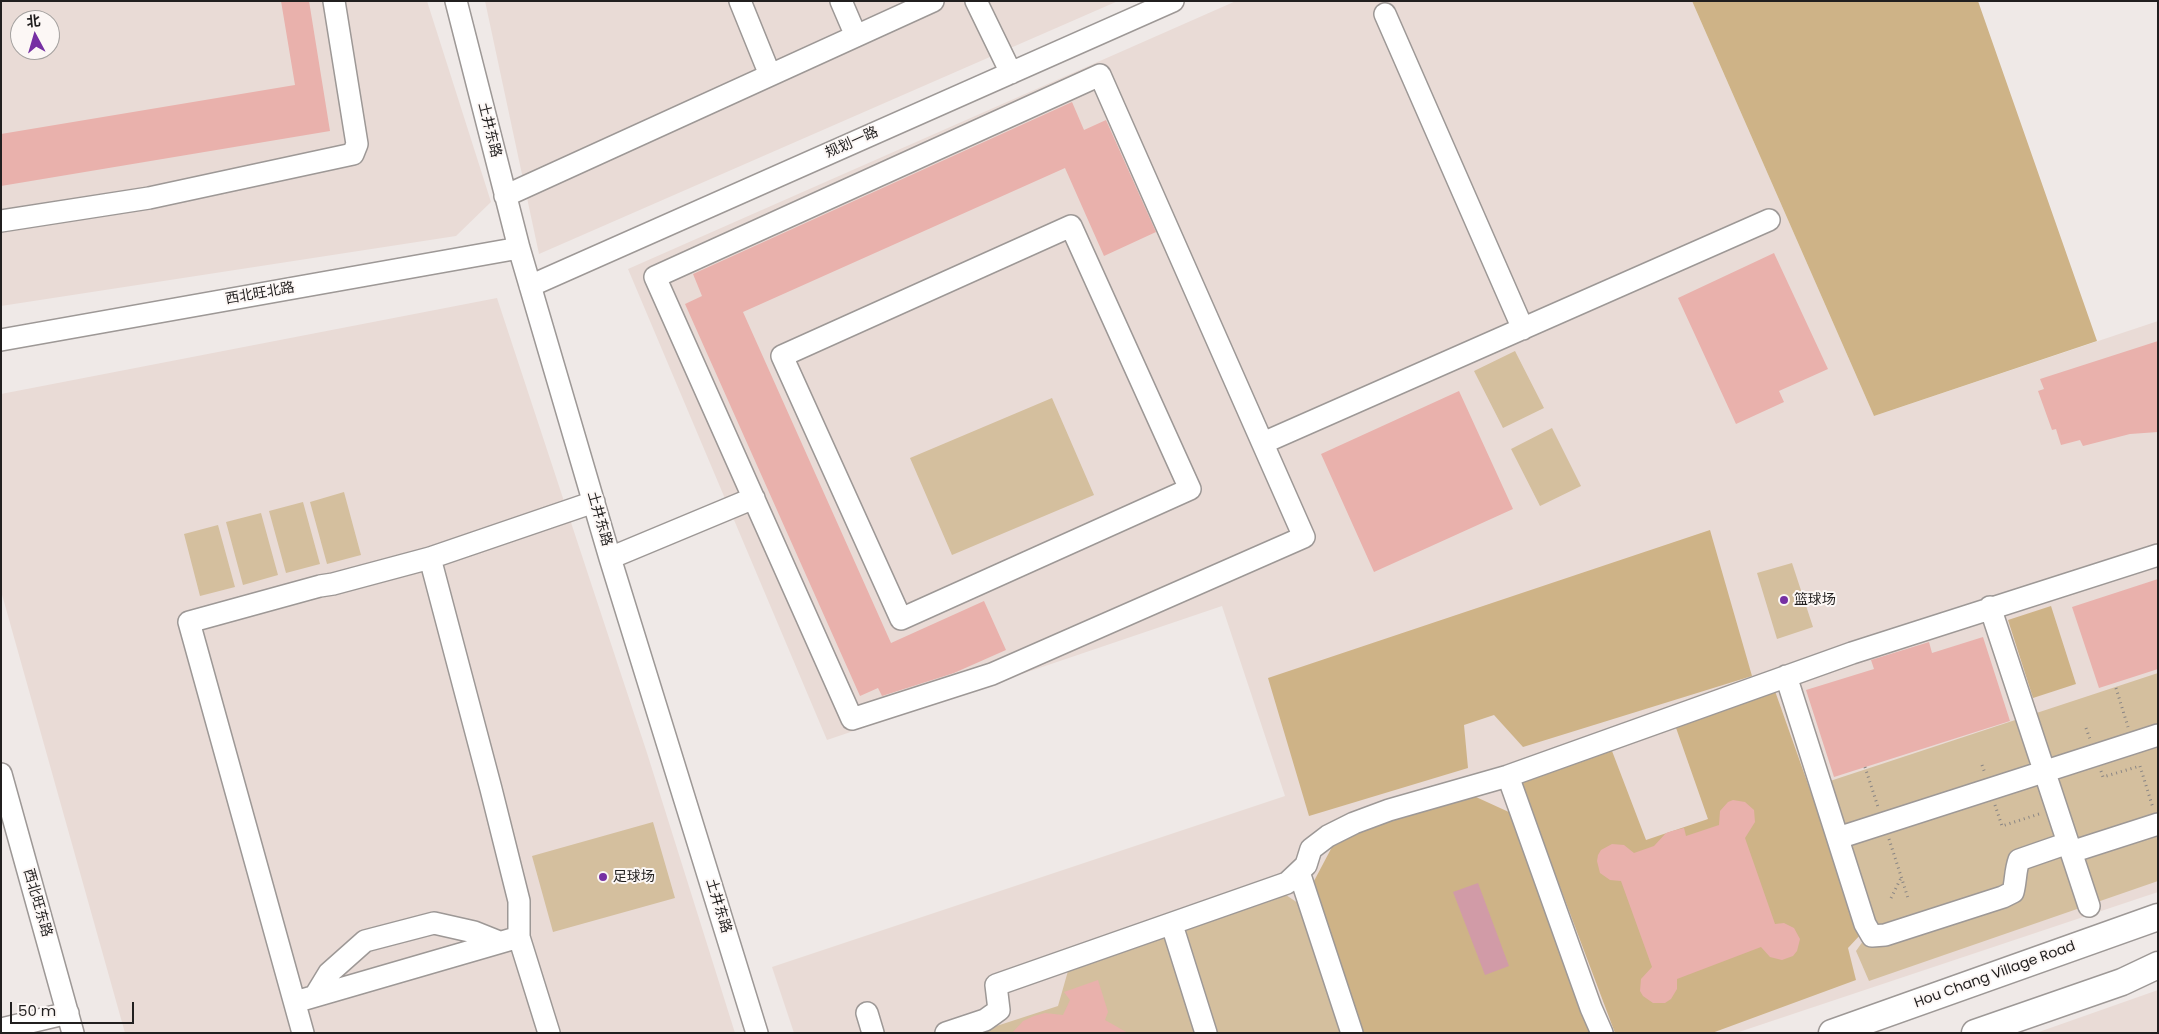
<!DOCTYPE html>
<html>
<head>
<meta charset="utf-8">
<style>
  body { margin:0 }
  #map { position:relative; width:2159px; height:1034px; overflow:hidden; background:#efe9e7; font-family:Poppins,"Noto Sans SC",sans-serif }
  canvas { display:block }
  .frame { position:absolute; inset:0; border:2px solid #211f1f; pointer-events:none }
  .north { position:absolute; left:10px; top:10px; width:50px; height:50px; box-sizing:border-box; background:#fcf7f5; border:1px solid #a4a19f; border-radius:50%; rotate:354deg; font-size:14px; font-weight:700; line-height:20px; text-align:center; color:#211f1f }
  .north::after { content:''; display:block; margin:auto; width:18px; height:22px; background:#7630a3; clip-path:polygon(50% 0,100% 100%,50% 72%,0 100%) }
  .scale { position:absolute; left:10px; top:1002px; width:124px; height:22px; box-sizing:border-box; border:2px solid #211f1f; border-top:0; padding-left:6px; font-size:15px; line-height:18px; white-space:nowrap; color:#211f1f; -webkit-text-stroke:4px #fcf7f5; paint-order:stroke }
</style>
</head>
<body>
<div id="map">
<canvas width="2159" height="1034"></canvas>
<div class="frame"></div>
<div class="north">北</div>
<div class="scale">50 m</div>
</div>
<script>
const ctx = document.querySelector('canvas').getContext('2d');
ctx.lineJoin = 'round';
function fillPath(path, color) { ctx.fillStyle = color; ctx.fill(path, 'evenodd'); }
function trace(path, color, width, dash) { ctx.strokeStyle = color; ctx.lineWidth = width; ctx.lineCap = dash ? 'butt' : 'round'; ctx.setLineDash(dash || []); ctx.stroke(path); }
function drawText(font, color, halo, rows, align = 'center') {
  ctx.font = font + ' Poppins,"Noto Sans SC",sans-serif'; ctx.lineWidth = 4; ctx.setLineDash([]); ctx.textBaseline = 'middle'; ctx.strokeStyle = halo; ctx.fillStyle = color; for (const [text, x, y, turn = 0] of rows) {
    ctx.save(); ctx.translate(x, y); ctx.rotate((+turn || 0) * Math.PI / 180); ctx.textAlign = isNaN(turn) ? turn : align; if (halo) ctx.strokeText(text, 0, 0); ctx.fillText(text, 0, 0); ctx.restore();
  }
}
fillPath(new Path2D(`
  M1,1H427L491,202L456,236L1,306ZM20,20H50V50H20Z
  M485,1H1118L539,254Z
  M1236,1H1692L1874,416L2158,321V892L1736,1033H794L772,967L1285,796L1222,606L827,740L628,269Z
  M497,298L647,753L735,1033H125L1,591V394Z
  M2158,990V1033H2036Z`), '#e9dbd6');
fillPath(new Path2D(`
  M1515,351L1544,408L1503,428L1474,371Z
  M1052,398L1094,495L952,555L910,458Z
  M1552,428L1581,486L1540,506L1511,449Z
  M344,492L361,555L327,564L310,502Z
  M303,502L320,564L286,573L269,511Z
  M261,513L278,575L243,585L226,522Z
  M218,525L235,587L200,596L184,534Z
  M1792,563L1813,627L1777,639L1757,573Z
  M2158,673V881L1869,981L1856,951L1873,927L1827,782Z
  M653,822L675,898L553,932L532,856Z
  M1283,893L1304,907L1348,1033H975L1058,1006L1070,964Z`), '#d4bf9e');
fillPath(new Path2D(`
  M1692,1H1978L2097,341L1874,416Z
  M1710,530L1752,676L1523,747L1494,715L1464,725L1468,768L1309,816L1268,678Z
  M2051,606L2076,684L2033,698L2008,620Z
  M1775,691L1861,934L1848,948L1856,980L1712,1033H1615L1521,783L1612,751L1646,840L1708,819L1675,725Z
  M1476,797L1511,813L1592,1033H1363L1314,881L1332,847L1374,824L1451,800Z`), '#ceb387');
fillPath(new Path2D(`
  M1478,883L1509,966L1485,975L1453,892Z`), '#d19ba7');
fillPath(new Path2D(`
  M281,1H309L330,131L1,186V134L295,85Z
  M1072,102L1084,130L1106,120L1156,232L1104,256L1065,168L743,312L891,643L984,601L1006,650L954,673L882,696L878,688L860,696L685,304L702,296L693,274Z
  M1774,253L1828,369L1779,391L1784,402L1736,424L1678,298Z
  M2158,341V432L2130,434L2083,446L2080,440L2061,445L2056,429L2052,430L2038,391L2044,389L2040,379Z
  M1459,391L1513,509L1374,572L1321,454Z
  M2158,579V669L2099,688L2072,607Z
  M1983,637L2010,721L1834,777L1806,690L1874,669L1871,660L1929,642L1932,653Z
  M1733,800L1745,802L1754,810L1755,822L1745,838L1775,924L1784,923L1794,928L1800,939L1797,951L1793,956L1782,960L1770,957L1761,947L1677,979V989L1671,999L1665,1003H1653L1643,996L1640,991L1641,979L1652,967L1621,881L1610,880L1600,873L1597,861L1598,855L1601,850L1612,844L1624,845L1634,853L1654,846L1666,833L1672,831L1684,828L1686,836L1719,825L1720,811L1728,802Z
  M1098,980L1108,1012L1105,1020L1128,1033H1012L1023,1021L1034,1016L1045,1013L1063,1015L1070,1000L1064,992Z`), '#e9b1ac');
const minor = new Path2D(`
  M456,1L519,248L610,558L757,1033
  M740,1L770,75
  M841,1L856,36
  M976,1L1011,73
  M1385,14L1523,329
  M1100,75L1304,537L992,674L852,719L655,277Z
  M505,196L933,1
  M1,221L149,198L353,154L357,144L334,1
  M1071,226L1190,489L901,619L782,356Z
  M530,286L1173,1
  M1,340L519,248
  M1263,443L1769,220
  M430,558L491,789L519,901V937
  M610,558L754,498
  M1990,607L2089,906
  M1786,676L1865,924L1872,936L1885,935L2003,897L2013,892C2016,881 2015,871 2019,860L2068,843
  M1,774L73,1033
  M1508,776L1591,1008L1602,1033
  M1838,838L2158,735
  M2071,852L2158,824
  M1299,872L1352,1033
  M1172,925L1206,1033
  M315,996L329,973L365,941L434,923L474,932L499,942
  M295,1002L519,937L549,1033
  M867,1013L873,1033
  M1,1029L68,1013
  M303,1033L189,622L320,586L333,584L430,558L594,502
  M946,1033L985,1020L999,1010L996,985L1287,883L1306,865L1311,849L1328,836L1354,823L1389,810L1508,776L1852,653L2158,555`);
const major = new Path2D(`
  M1832,1033L2158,917
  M1975,1033L2122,982L2158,965`);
trace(minor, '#9d9896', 24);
trace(major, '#9d9896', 29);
trace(new Path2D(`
  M2116,688L2128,727
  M2086,728L2090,739
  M1982,765L1985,773
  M1865,767L1878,807
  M2101,771L2103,777L2140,766L2153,808
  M1995,805L2002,826L2039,814
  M1889,839L1908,898
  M1891,898L1901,878`), '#898584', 3, [1, 4]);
trace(minor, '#fff', 21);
trace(major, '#fff', 26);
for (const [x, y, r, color] of [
  [1784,600,5,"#7630a3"],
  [603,877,5,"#7630a3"]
]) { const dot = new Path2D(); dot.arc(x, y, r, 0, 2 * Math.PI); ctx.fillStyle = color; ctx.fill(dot); trace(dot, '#fcf7f5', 2); }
drawText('14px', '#211f1f', '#fcf7f5', [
  ["土井东路",489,130,76],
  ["规划一路",852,143,-24],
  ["西北旺北路",260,294,-10],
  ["土井东路",599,519,74],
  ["西北旺东路",37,903,74],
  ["土井东路",718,906,73],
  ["Hou Chang Village Road",1995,975,-20]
]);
drawText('14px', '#211f1f', '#fcf7f5', [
  ["篮球场",1794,600],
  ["足球场",613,877]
], 'left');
</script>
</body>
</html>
